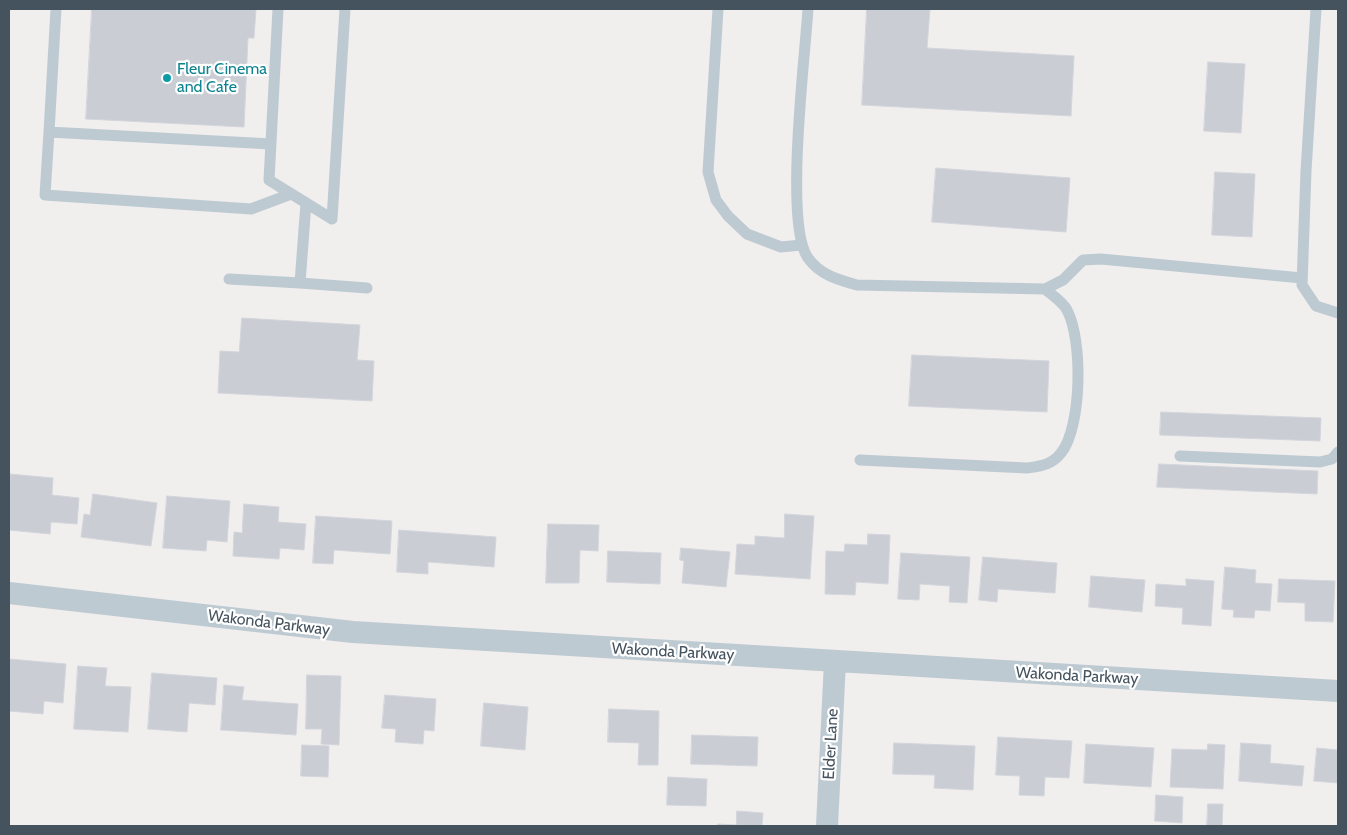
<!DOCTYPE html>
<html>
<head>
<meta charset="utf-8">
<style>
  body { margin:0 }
  #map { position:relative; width:1347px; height:835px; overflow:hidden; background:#f1eeee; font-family:Cabin,sans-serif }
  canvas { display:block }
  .frame { position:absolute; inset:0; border:10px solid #45535e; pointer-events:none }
</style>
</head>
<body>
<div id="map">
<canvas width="1347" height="835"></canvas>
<div class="frame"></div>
</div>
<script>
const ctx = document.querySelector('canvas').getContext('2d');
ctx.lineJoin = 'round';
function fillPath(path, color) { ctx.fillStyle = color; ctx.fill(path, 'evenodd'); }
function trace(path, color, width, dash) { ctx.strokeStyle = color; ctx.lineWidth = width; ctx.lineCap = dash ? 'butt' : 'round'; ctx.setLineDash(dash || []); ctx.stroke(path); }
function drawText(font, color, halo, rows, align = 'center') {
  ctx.font = font + ' Cabin,sans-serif'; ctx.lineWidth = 4.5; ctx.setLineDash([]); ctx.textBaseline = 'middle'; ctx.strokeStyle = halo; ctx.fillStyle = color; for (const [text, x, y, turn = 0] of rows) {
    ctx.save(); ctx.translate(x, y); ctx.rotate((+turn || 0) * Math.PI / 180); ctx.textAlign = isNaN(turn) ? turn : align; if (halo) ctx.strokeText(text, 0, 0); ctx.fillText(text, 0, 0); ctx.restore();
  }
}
const building = new Path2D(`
  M92,9H256L254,38H248L244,127L86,119Z
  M867,9H930L927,48L1074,56L1071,116L862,105Z
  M1208,62L1245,64L1241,133L1204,131Z
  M936,168L1070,178L1066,232L932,222Z
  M1215,172L1255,174L1252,237L1212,235Z
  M242,318L360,325L357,360L374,361L372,401L218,393L220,351L239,352Z
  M912,355L1049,361L1047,412L909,406Z
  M1161,412L1321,418L1320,441L1160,435Z
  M1159,464L1318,471L1317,494L1157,487Z
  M10,474L53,478L52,495L79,498L77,524L51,522L50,534L9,530Z
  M93,494L157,503L151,546L81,537L84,514L90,515Z
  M167,496L230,501L227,542L207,540L206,551L163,548Z
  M244,504L279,507L278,522L306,524L304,550L280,548L279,559L233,556L234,532L242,533Z
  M785,514L814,516L810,579L735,574L737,544L755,545V536L784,538Z
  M316,516L392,521L390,554L334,550L333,564L313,563Z
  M548,524L599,525L598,551L580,550L579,583H546Z
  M399,530L496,537L494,567L428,562V574L397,572Z
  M868,534L890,535L888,584L856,582L855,595L825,594L826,551L844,552L845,544L867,545Z
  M681,548L730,552L726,587L682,583L684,561L680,560Z
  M608,551L661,553L660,584L607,582Z
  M901,553L970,557L967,603L949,602L950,586L920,584L919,600L898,599Z
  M983,557L1057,563L1055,593L998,589L997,602L979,600Z
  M1225,567L1256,570L1255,583L1272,584L1270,611L1255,610L1254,618L1233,617L1234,610L1222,609Z
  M1091,576L1145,580L1142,612L1089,607Z
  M1186,579L1214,581L1211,626L1182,624L1183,608L1155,606L1156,584L1186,586Z
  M1279,579L1335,581L1333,622L1305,621V603L1278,602Z
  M9,659L66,664L63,703L44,701L43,714L9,711Z
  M78,666L107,668L105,686L131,687L128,732L74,729Z
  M152,673L217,678L215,705L189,703L187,732L148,729Z
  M307,675L341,676L339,745L321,744L322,729H306Z
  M224,685L244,687L242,700L298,704L296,735L221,730Z
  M385,695L436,699L434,731L424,730L423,744L395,742L396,729L382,728Z
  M484,703L528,707L525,750L481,746Z
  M609,709L659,711L658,765H638L639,743L608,742Z
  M692,735L758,737L757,766L691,764Z
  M998,737L1072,741L1069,778L1045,777L1044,796L1019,795L1020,776L996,775Z
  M894,743L975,746L973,790L934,788L935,775L893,774Z
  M1241,743L1271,745L1270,763L1304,766L1302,786L1239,781Z
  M1086,744L1154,748L1151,787L1084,783Z
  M1208,744L1225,745L1223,789L1170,787L1172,749L1207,750Z
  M302,745L329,746L328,777L301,776Z
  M1317,748L1338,750V783L1314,781Z
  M668,777L707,779L706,806L667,805Z
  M1156,795L1183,797L1182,823L1155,821Z
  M1208,804H1223L1222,826H1207Z
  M737,811L763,813L762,826H717L718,824L736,825Z`);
fillPath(building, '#caced4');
trace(building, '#d2d5db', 1);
trace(new Path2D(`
  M56,9L49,132L271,144
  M278,9L269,180L332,219L345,9
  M718,9L708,172L716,200L728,216L747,234L781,247L801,245
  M808,9C805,57 784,225 808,258C820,275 839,280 857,285L1045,289L1063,280L1083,260L1101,259L1302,278
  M1316,9L1306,171L1302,285L1316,306L1338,313
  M49,132L45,195L251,209L291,194
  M306,203L300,283L367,288
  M229,279L300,283
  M1180,456L1320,462L1332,459L1338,452
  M860,460L1027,468C1040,466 1052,465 1061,453C1082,427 1083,340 1067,310C1063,302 1052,295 1045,289`), '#becad2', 11);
trace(new Path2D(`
  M9,593L353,632L1338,691
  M827,826L835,661`), '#becad2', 22);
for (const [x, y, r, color] of [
  [167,78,5,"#0f9aa8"]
]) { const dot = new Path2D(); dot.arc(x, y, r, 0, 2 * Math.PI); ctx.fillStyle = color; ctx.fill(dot); trace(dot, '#fff', 2); }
drawText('16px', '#0d838f', '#fff', [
  ["Fleur Cinema",177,69],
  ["and Cafe",177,87]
], 'left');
drawText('16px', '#45535e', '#fff', [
  ["Wakonda Parkway",269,623,7],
  ["Wakonda Parkway",673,652,3],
  ["Wakonda Parkway",1077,676,3],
  ["Elder Lane",831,744,-87]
]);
</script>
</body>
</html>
